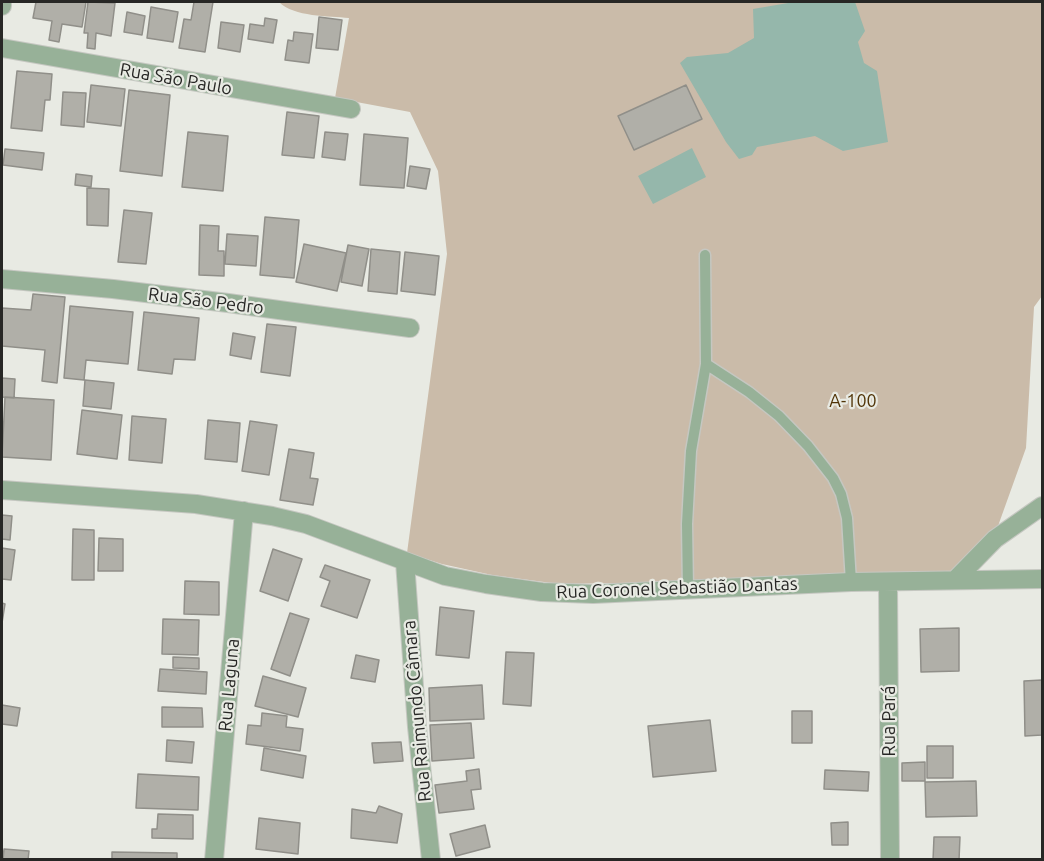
<!DOCTYPE html>
<html>
<head>
<meta charset="utf-8">
<style>
  body { margin:0 }
  #map { position:relative; width:1044px; height:861px; overflow:hidden; background:#e8eae3; font-family:Ubuntu,sans-serif }
  canvas { display:block }
  .frame { position:absolute; inset:0; border:3px solid #272725; pointer-events:none }
</style>
</head>
<body>
<div id="map">
<canvas width="1044" height="861"></canvas>
<div class="frame"></div>
</div>
<script>
const ctx = document.querySelector('canvas').getContext('2d');
ctx.lineJoin = 'round';
function fillPath(path, color) { ctx.fillStyle = color; ctx.fill(path, 'evenodd'); }
function trace(path, color, width, dash) { ctx.strokeStyle = color; ctx.lineWidth = width; ctx.lineCap = dash ? 'butt' : 'round'; ctx.setLineDash(dash || []); ctx.stroke(path); }
function drawText(font, color, halo, rows, align = 'center') {
  ctx.font = font + ' Ubuntu,sans-serif'; ctx.lineWidth = 4.5; ctx.setLineDash([]); ctx.textBaseline = 'middle'; ctx.strokeStyle = halo; ctx.fillStyle = color; for (const [text, x, y, turn = 0] of rows) {
    ctx.save(); ctx.translate(x, y); ctx.rotate((+turn || 0) * Math.PI / 180); ctx.textAlign = isNaN(turn) ? turn : align; if (halo) ctx.strokeText(text, 0, 0); ctx.fillText(text, 0, 0); ctx.restore();
  }
}
fillPath(new Path2D(`
  M279,2H1042V296L1034,307L1026,448L998,526L952,573L679,582L559,584L492,575L442,564L407,553L447,254L438,171L410,112L335,98L349,18C329,16 294,17 279,2Z`), '#cabba9');
fillPath(new Path2D(`
  M794,2H855L865,31L858,42L864,63L877,71L888,142L843,151L815,136L757,147L752,155L739,159L726,142L680,63L687,57L728,53L754,38L753,9Z
  M692,148L706,177L653,204L638,176Z`), '#95b7ab');
const building = new Path2D(`
  M36,2H86L82,27L62,24L59,42L49,40L52,21L33,18Z
  M88,2L115,3L111,36L96,33L95,49L87,48L88,33H84Z
  M194,2H213L205,52L179,48L184,19L191,20Z
  M151,7L178,12L173,42L147,38Z
  M127,12L145,16L142,35L124,32Z
  M319,17L342,20L338,50L316,48Z
  M265,18L277,20L273,43L248,39L250,24L264,26Z
  M221,22L244,25L240,52L218,48Z
  M294,32L313,34L309,63L285,60L288,40L293,41Z
  M17,71L52,74L50,100H45L42,131L11,128Z
  M91,85L125,89L121,126L87,122Z
  M686,85L702,119L634,150L618,116Z
  M129,90L170,95L162,176L120,171Z
  M63,92L86,93L84,127L61,125Z
  M287,112L319,116L314,158L282,155Z
  M188,132L228,136L223,191L182,187Z
  M325,132L348,134L345,160L322,157Z
  M364,134L408,138L404,188L360,185Z
  M5,149L44,153L42,170L3,165Z
  M410,166L430,169L426,189L407,186Z
  M76,174L92,176L91,187L75,185Z
  M87,188L109,189L108,226L87,225Z
  M124,210L152,213L146,264L118,262Z
  M265,217L299,220L294,278L260,275Z
  M200,225L219,226L218,251H224V276L199,275Z
  M227,234L258,236L256,266L225,264Z
  M304,244L346,253L337,291L296,282Z
  M348,245L369,249L362,286L341,282Z
  M371,249L400,252L397,294L368,291Z
  M405,252L439,256L435,295L401,291Z
  M33,294L65,297L57,383L42,381L45,350L2,346V308L31,310Z
  M70,306L133,312L128,364L86,360L84,380L64,378Z
  M144,312L199,318L195,360L174,359L172,374L138,370Z
  M267,324L296,327L290,376L261,372Z
  M233,333L255,337L251,359L230,355Z
  M2,378L15,379L14,398L2,397Z
  M85,380L114,383L111,409L83,406Z
  M5,397L54,400L51,460L2,457Z
  M82,410L122,415L117,459L77,454Z
  M132,416L166,419L162,463L129,460Z
  M208,420L240,423L237,462L205,459Z
  M250,421L277,425L269,475L242,471Z
  M289,449L314,453L310,478L318,479L313,505L280,500Z
  M2,515L12,516L10,540L2,539Z
  M73,529L94,530V580H72Z
  M99,538L123,539V571H98Z
  M2,548L15,550L11,580L2,579Z
  M273,549L302,559L288,601L260,591Z
  M325,565L370,580L357,618L321,606L330,581L320,577Z
  M185,581L219,582V615L184,614Z
  M2,603L5,604L2,623Z
  M440,607L474,611L469,658L436,655Z
  M290,613L309,619L290,676L271,669Z
  M163,619L199,620L198,655L162,654Z
  M959,628V671L921,672L920,629Z
  M506,652L534,653L531,706L503,704Z
  M356,655L379,660L375,682L351,678Z
  M173,657L199,658V669L173,668Z
  M160,669L207,672L206,694L158,691Z
  M263,676L306,688L298,717L255,706Z
  M1042,680V735L1025,736L1024,681Z
  M482,685L484,719L430,721L429,688Z
  M2,705L20,708L17,726L2,724Z
  M162,707L202,708L203,727H162Z
  M792,711H812V743H792Z
  M262,713L287,716L286,727L303,729L300,751L246,744L248,725L261,726Z
  M710,720L716,771L653,777L648,726Z
  M471,723L474,758L432,761L430,725Z
  M167,740L194,742L192,763L166,761Z
  M401,742L403,761L374,763L372,743Z
  M927,746H953V778H927Z
  M264,748L306,756L303,778L261,770Z
  M925,762V781H902V763Z
  M479,769L481,789L471,790L474,809L439,813L435,785L467,781L466,771Z
  M825,770L869,772L868,791L824,789Z
  M138,774L199,777L198,810L136,808Z
  M976,781L977,816L926,817L925,782Z
  M379,806L402,814L397,843L351,838L352,809L376,813Z
  M158,814L193,815V839L152,838V829H157Z
  M259,818L300,823L298,854L256,849Z
  M848,822V845H832L831,823Z
  M485,825L490,847L456,856L450,834Z
  M934,837H960L959,860H933Z
  M4,849L29,851L28,860H3Z
  M112,852L177,853V860H112Z`);
fillPath(building, '#b0afa8');
trace(building, '#908f89', 1.5);
const service = new Path2D(`
  M706,364L749,392L779,416L808,446L833,478L841,494L847,518L851,582
  M688,590L687,524L691,451L706,364L705,255`);
const minor = new Path2D(`
  M2,6V2
  M2,48L351,109
  M2,279L113,289L228,303L410,328
  M2,490L196,504L272,516L306,524L445,576L486,584L542,592L593,594L851,582L1042,579
  M405,562L417,727L431,860
  M955,580L995,539L1042,506
  M888,582L890,860
  M214,860L244,511`);
trace(service, '#c5c7c1', 13);
trace(minor, '#c5c7c1', 20);
trace(service, '#97b198', 10);
trace(minor, '#97b198', 18);
drawText('18px', '#272725', '#e8eae3', [
  ["Rua São Paulo",176,79,10],
  ["Rua São Pedro",206,301,7],
  ["Rua Coronel Sebastião Dantas",677,588,-2],
  ["Rua Laguna",229,685,-85],
  ["Rua Raimundo Câmara",417,711,-95],
  ["Rua Pará",889,721,-90]
]);
drawText('18px', '#513407', '#e8eae3', [
  ["A-100",853,401]
]);
</script>
</body>
</html>
